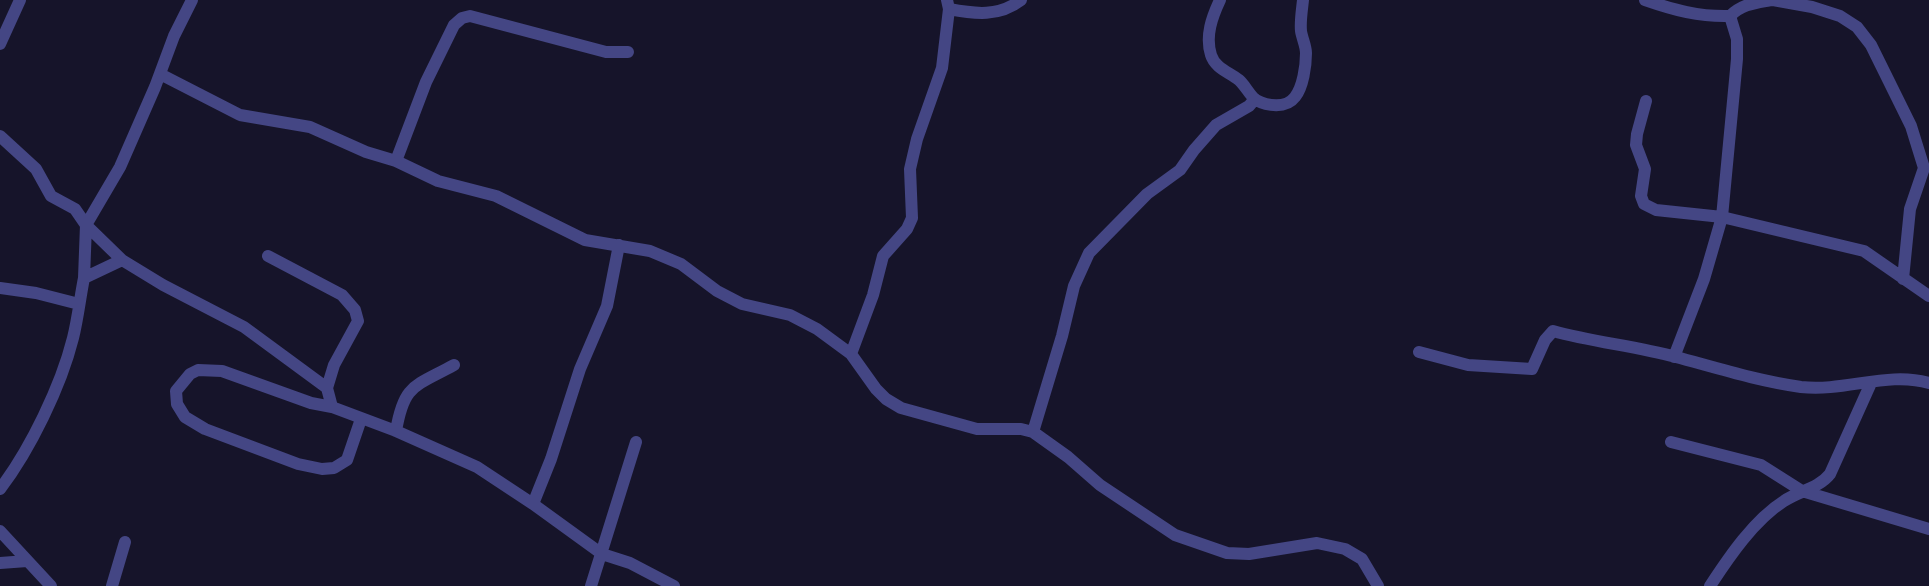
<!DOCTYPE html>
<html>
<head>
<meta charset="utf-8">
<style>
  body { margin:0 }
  canvas { display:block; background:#16142a }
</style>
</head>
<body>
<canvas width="1929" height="586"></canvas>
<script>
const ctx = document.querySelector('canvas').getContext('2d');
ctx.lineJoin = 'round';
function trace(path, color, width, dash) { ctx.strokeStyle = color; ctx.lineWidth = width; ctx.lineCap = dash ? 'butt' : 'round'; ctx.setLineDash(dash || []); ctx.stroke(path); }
trace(new Path2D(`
  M1220,0C1212,17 1205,36 1211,55C1215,68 1229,72 1239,80C1245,85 1250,96 1256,100C1267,106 1286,109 1295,97C1303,87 1306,66 1306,53C1306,46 1302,38 1301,31C1300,21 1302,10 1303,0
  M1645,0C1674,10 1699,17 1730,16C1742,4 1755,3 1771,0
  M1773,0L1812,7L1840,16L1857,27L1871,45L1911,126L1924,168L1910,209L1903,279
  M949,9C975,14 999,17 1021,0
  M0,44L20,0
  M160,74L240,115L310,127L366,152L396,161L438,181L496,196L585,240L650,251L681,264L717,291L742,304L790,315L817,329L851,354L876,389L886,399L901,408L977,429H1021L1033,432L1068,457L1100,485L1175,535L1227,553L1249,554L1317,543L1345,549L1362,559L1378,586
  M1646,101L1637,134L1636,145L1645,169L1641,196L1644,204L1656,210L1722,217L1864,251L1929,296
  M0,136L36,169L51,196L75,209L86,225L122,260L163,285L244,327L327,388L332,407
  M396,161L426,82L454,25L462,18L470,16L606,52H628
  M268,256L342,295L355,310L358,321L334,365L327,388
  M84,278L86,225L120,167L155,87L174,36L192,0
  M0,288L36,293L79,304
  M1419,352L1468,365L1532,369L1545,340L1553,331C1593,342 1635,346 1676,357C1717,368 1758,381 1801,387C1845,392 1888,371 1929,383
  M851,354L873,295L883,256L907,229L912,218L910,169L917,139L942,68L949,9L947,0
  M1674,357L1704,279L1722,217L1737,59V39L1730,16
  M361,419L347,460L334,468L322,469L298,464L205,429L185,417L177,404L176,391L190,374L198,370L222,371L311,403L332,407L396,431L477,467L533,504L602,554L630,563L674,586
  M396,431C404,384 414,387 454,365
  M1033,432L1062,336L1074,286L1089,253L1147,194L1180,170L1194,150L1216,125L1249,106L1255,99
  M1671,442L1761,465L1802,491L1929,529
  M0,489C30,450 61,386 73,338C78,318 80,298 84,278L122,260
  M533,504L551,459L580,369L607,306L619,245
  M0,531L51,586
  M0,563L27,561
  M112,586L125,542
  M591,586L636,442
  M1710,586C1729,557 1754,520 1784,501C1799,491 1819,488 1830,474L1871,383`), '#444684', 12);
</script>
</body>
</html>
